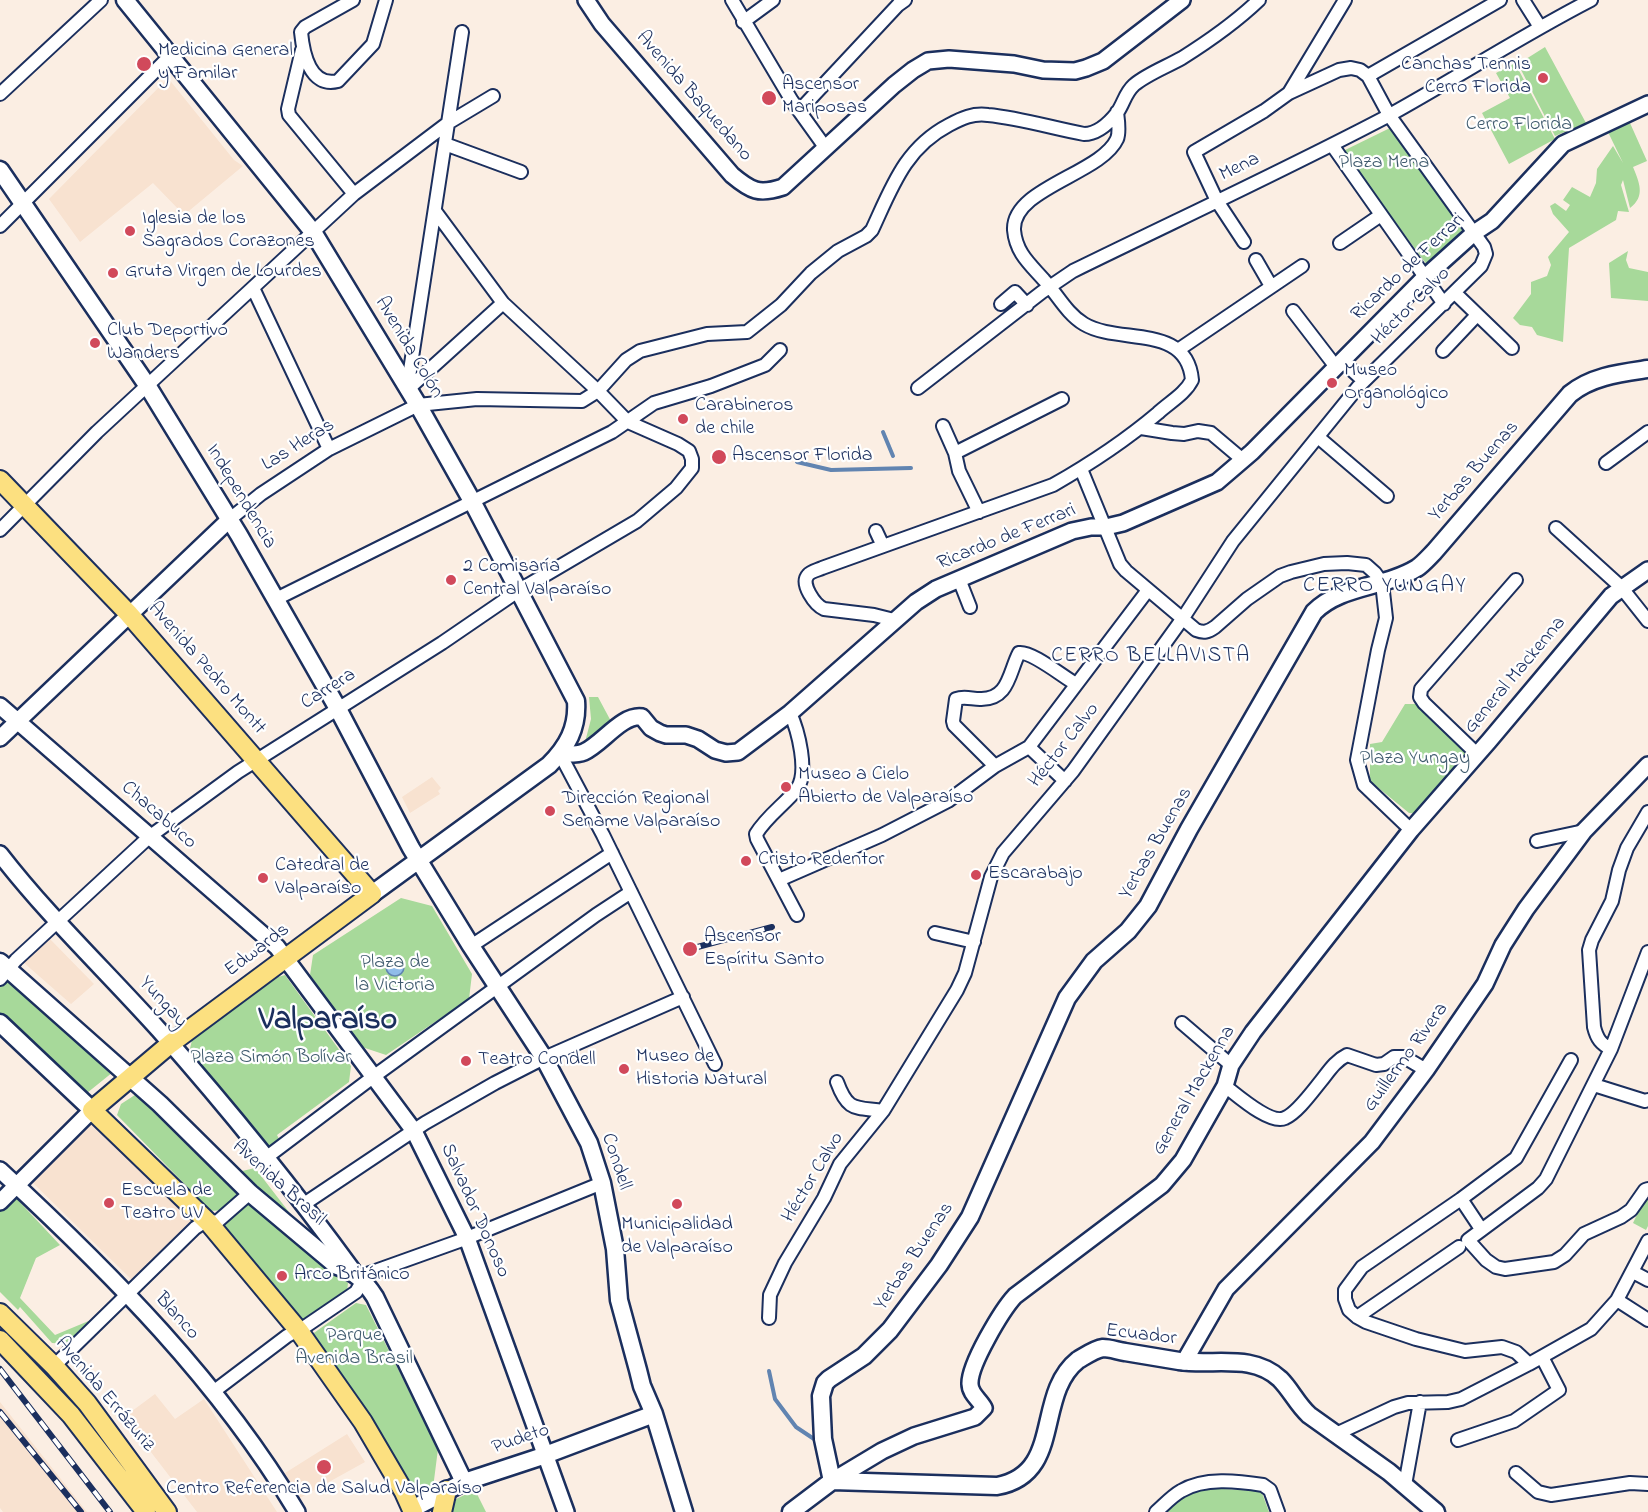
<!DOCTYPE html>
<html>
<head>
<meta charset="utf-8">
<style>
  body { margin:0 }
  canvas { display:block; background:#fbeee3 }
</style>
</head>
<body>
<canvas width="1648" height="1512"></canvas>
<script>
const ctx = document.querySelector('canvas').getContext('2d');
ctx.lineJoin = 'round';
function fillPath(path, color) { ctx.fillStyle = color; ctx.fill(path, 'evenodd'); }
function trace(path, color, width, dash) { ctx.strokeStyle = color; ctx.lineWidth = width; ctx.lineCap = dash ? 'butt' : 'round'; ctx.setLineDash(dash || []); ctx.stroke(path); }
function drawText(font, color, halo, rows, align = 'center') {
  ctx.font = font + ' "Indie Flower",sans-serif'; ctx.lineWidth = 4.5; ctx.setLineDash([]); ctx.textBaseline = 'middle'; ctx.strokeStyle = halo; ctx.fillStyle = color; for (const [text, x, y, turn = 0] of rows) {
    ctx.save(); ctx.translate(x, y); ctx.rotate((+turn || 0) * Math.PI / 180); ctx.textAlign = isNaN(turn) ? turn : align; if (halo) ctx.strokeText(text, 0, 0); ctx.fillText(text, 0, 0); ctx.restore();
  }
}
fillPath(new Path2D(`
  M168,78L234,160L243,166L184,215L153,183L80,242L49,199Z
  M432,777L441,788L438,791L440,794L410,813L402,797Z
  M49,938L94,984L71,1004L23,962Z
  M91,1121L191,1221L132,1280L32,1182Z
  M155,1394L175,1419L204,1399L277,1512H197L124,1417Z
  M0,1402L87,1512H3L0,1508Z
  M347,1434L365,1462L300,1498L285,1473Z`), '#f8e2d0');
fillPath(new Path2D(`
  M1545,47L1586,123L1555,136L1518,64Z
  M1515,63L1555,139L1509,164L1482,113L1510,98L1496,73Z
  M1630,123L1647,161L1633,167C1639,182 1646,196 1630,208L1623,180L1621,185L1629,212L1618,211L1616,220L1569,248L1563,342L1537,335L1532,327L1520,325L1513,318L1531,294V282L1547,276L1551,265L1548,257L1569,232L1553,214L1550,206L1555,203L1566,211L1570,205L1563,200L1572,187L1590,197L1596,183L1597,169L1613,146L1623,163L1608,132Z
  M1390,128L1465,233L1431,266L1427,265L1343,151Z
  M1628,251L1626,260L1629,268L1648,272V301L1611,298L1609,263Z
  M589,697H598L613,725L583,750L591,719Z
  M1405,704H1419L1465,749L1466,757L1422,814L1409,813L1370,781V744L1382,742Z
  M401,898L432,906L472,974L469,999L386,1055L362,1047L310,975L313,955Z
  M285,975L351,1066L349,1082L277,1135L280,1141L271,1147L262,1143L191,1062L189,1053L192,1040L278,977Z
  M4,980L9,981L113,1072L87,1093H82L0,1019V986Z
  M138,1093L237,1190V1197C229,1203 220,1214 210,1210L117,1115L121,1104Z
  M255,1168L299,1225L238,1172Z
  M14,1196L60,1245L36,1258L20,1298L55,1335L91,1320L69,1344L52,1343L20,1307L18,1310L0,1292V1211Z
  M1646,1196L1648,1197V1226L1646,1230L1633,1223Z
  M243,1205H250L348,1283L347,1292L307,1321H299L220,1228L222,1223Z
  M356,1303L366,1305L438,1449L433,1488L420,1495L410,1486L311,1335Z
  M0,1323L73,1402L158,1512H155L45,1376L0,1328Z
  M1207,1488L1257,1491L1262,1493L1269,1512H1164C1178,1498 1187,1490 1207,1488Z
  M475,1490L486,1512H452L456,1499Z`), '#a7d99a');
const water = new Path2D(`
  M386 967a9 9 0 1 1 18 0a9 9 0 1 1-18 0Z`);
fillPath(water, '#90bce9');
trace(water, '#6184b1', 1.5);
trace(new Path2D(`
  M883,432L893,456
  M797,462L831,470L911,468
  M769,1371L775,1399L796,1427L817,1441`), '#6184b1', 4);
const minor = new Path2D(`
  M353,0L305,27L301,32C303,53 310,88 338,81L373,44L386,0
  M732,0L792,101L825,147
  M1523,0L1540,27
  M743,22L773,0
  M302,50L288,109L289,115L354,194
  M1368,76L1500,0
  M1289,93L1345,0
  M0,94L101,0
  M799,111L898,5L905,0
  M445,144L521,172
  M1332,145L1444,304
  M0,226L170,56
  M1340,243L1381,215
  M1256,260L1271,286
  M253,288L329,449
  M1455,293L1512,348
  M1001,304L1015,292L1027,305
  M1293,311L1336,367
  M1178,350L1302,266
  M1443,351L1477,315
  M1342,361L1364,381
  M918,388L1042,292L1073,271C1177,220 1283,171 1386,117C1455,79 1521,36 1591,0
  M407,390L462,32
  M407,390L503,303
  M943,426L955,453L959,471L979,512
  M1141,428L1172,433L1184,434L1198,431L1211,433L1243,460
  M1318,437L1387,496
  M955,453L1062,399
  M1606,463L1648,432
  M1081,469L1120,564L1126,571L1196,630C1204,633 1208,632 1215,627L1247,599L1280,576L1291,572L1324,564L1347,563L1366,565L1375,573L1382,583L1386,618L1378,650L1357,760L1364,785L1411,830
  M230,519L261,494L329,449L418,405L477,399L582,401L598,391L626,360L640,351L707,334L747,332L781,305L811,273L838,251L866,236L872,230C892,187 905,148 949,125C962,118 973,113 988,115C1020,118 1052,128 1084,134C1097,134 1109,123 1117,113C1124,103 1125,93 1134,85C1147,74 1166,67 1182,58C1209,41 1236,22 1259,0
  M1556,528L1621,587L1648,621
  M0,530L97,432L354,194L448,123L493,96
  M876,531L883,546
  M959,579L970,607
  M276,599L612,432L654,403L711,386L765,365L780,350
  M894,620L874,615L824,609C815,605 800,584 808,575C811,571 818,570 822,568L1053,485C1090,464 1126,440 1158,413C1170,402 1185,394 1192,380C1187,323 1119,345 1084,324C1067,314 1057,294 1044,280C1030,264 1016,253 1014,230C1012,188 1101,174 1117,139C1120,132 1118,120 1117,112
  M790,713C798,730 809,772 797,789C784,805 767,816 756,834L757,839L797,915
  M1029,747L1065,781
  M560,754L603,835L715,1064
  M1477,754L1424,703L1420,697L1421,689L1516,580
  M995,766L954,725L953,721L956,699C964,696 972,699 980,699C1009,700 1009,672 1019,653C1032,651 1063,677 1076,684
  M1537,841L1584,831
  M779,880L882,835L948,801L995,766L1029,747L1148,590
  M935,933L974,942
  M471,946L612,853
  M1648,952L1611,1049L1546,1179L1538,1188L1468,1240L1486,1260L1496,1267L1505,1269L1554,1262L1565,1255L1584,1234L1621,1217L1631,1210L1645,1190L1648,1189
  M0,979L16,960L149,837L238,772L442,643L518,591L637,521L676,488L692,468V459L689,451L678,444L628,422L598,391L503,303L435,211
  M1182,1023L1231,1065
  M1611,1049C1601,1044 1597,1039 1594,1027L1589,950L1592,940L1612,901L1619,870L1627,848L1648,812
  M837,1082C848,1112 855,1107 883,1111
  M1594,1085L1645,1101L1648,1100
  M1225,1086C1237,1095 1270,1125 1285,1118C1297,1113 1312,1092 1321,1081C1329,1071 1335,1061 1347,1055L1376,1065L1384,1064L1394,1057H1404L1426,1070
  M267,1157L373,1077L596,915L631,892
  M1461,1199L1481,1229
  M304,1204L425,1123L495,1083L544,1058L683,997
  M1633,1272L1648,1280
  M1617,1300L1648,1320
  M1357,1317L1459,1247
  M769,1318L770,1295L785,1263L824,1198L840,1164L883,1111L957,990L965,973L991,877L1003,853L1073,771L1183,618L1233,541L1358,387L1481,266L1486,254L1484,247L1389,115L1368,76L1360,70L1351,68L1339,70L1289,93L1264,111L1194,152L1217,201L1244,242
  M1529,1364L1516,1352L1502,1347L1465,1351L1416,1339L1366,1322L1357,1317L1349,1310L1345,1299V1290L1362,1267L1461,1199L1516,1158L1571,1060
  M54,1366L195,1228L201,1224L218,1221L250,1193
  M213,1392L287,1336L306,1326L356,1292L367,1274L462,1240L602,1183
  M1336,1434L1394,1407L1408,1403L1448,1402L1461,1399L1529,1364L1591,1329L1617,1300L1648,1241
  M1458,1440L1514,1421L1559,1390L1542,1357
  M1516,1473L1538,1492L1551,1495L1630,1483L1648,1484
  M1405,1485L1420,1402
  M1156,1512C1164,1505 1172,1496 1181,1491C1204,1477 1238,1481 1263,1485L1270,1490L1278,1512`);
const tertiary = new Path2D(`
  M586,0L602,24L732,175C751,191 759,195 783,187L894,85L913,70L928,61L949,59L1014,64L1043,70L1075,71L1086,68L1103,61L1182,0
  M0,706L277,947L414,1131L467,1238L566,1512
  M0,738L230,519
  M560,754C568,754 577,755 584,752C602,744 622,714 642,717L651,728L660,733L666,735H686L698,739L715,750L726,753L738,752L790,713L916,602L936,589L1072,531L1091,527H1106L1123,523L1217,482L1252,452L1424,278L1474,233L1492,221L1563,144L1648,104
  M0,854C48,916 106,971 159,1030C227,1107 292,1187 353,1271
  M0,1170C110,1272 220,1382 297,1512
  M0,1202L92,1110
  M1184,1362L1226,1289L1372,1142L1426,1070L1485,984L1503,945L1526,909L1584,831L1648,765
  M832,1481L882,1451L914,1436L975,1417L984,1408C980,1400 970,1394 970,1384C969,1365 1002,1310 1015,1296L1162,1185L1183,1160L1225,1086L1231,1065L1253,1032L1411,830L1489,741L1611,596L1648,570`);
const secondary = new Path2D(`
  M125,0L313,232L418,405L472,501L576,701C578,728 567,747 549,765L372,894
  M0,170L147,385L239,535L337,707L411,848L471,946L544,1058L589,1143L602,1183L615,1249L619,1300L638,1370L642,1386L654,1414L684,1512
  M0,962L160,1104L250,1193L337,1266C355,1272 364,1280 375,1297L464,1482
  M0,1023L92,1110
  M832,1481L823,1439L821,1396L825,1383L829,1379L864,1356L890,1330L939,1265L970,1217L1067,998L1094,961L1128,931L1148,906L1189,829L1314,612C1341,585 1384,588 1417,568C1423,564 1429,557 1434,552L1570,394C1592,376 1621,373 1648,369
  M832,1481L997,1486C1064,1474 1034,1395 1078,1360C1085,1356 1095,1349 1103,1348C1110,1348 1118,1351 1125,1352C1143,1355 1161,1358 1179,1361C1214,1366 1252,1353 1280,1379C1291,1390 1297,1404 1309,1415L1389,1472L1436,1512
  M412,1509L464,1482L540,1457L654,1414
  M791,1512L832,1481`);
const primary = new Path2D(`
  M0,480L128,613L372,894L170,1044L92,1110L209,1223L299,1331L363,1422L404,1492L413,1512
  M0,1313L54,1366L87,1403L167,1512
  M0,1340L71,1415L146,1512
  M442,1512L447,1490`);
trace(minor, '#1b2f5e', 16);
trace(tertiary, '#1b2f5e', 20);
trace(secondary, '#1b2f5e', 21);
trace(primary, '#1b2f5e', 22);
trace(minor, '#fff', 12);
trace(tertiary, '#fff', 15);
trace(secondary, '#fff', 16);
trace(primary, '#fce080', 18);
const rail = new Path2D(`
  M690,949L772,927
  M0,1369L110,1512
  M0,1412L81,1512`);
trace(rail, '#1b2f5e', 6);
trace(rail, '#fff', 4, [11]);
for (const [x, y, r, color] of [
  [144,64,8,"#d1495b"],
  [1543,78,6,"#d1495b"],
  [769,98,8,"#d1495b"],
  [130,231,6,"#d1495b"],
  [113,273,6,"#d1495b"],
  [95,343,6,"#d1495b"],
  [1332,383,6,"#d1495b"],
  [683,419,6,"#d1495b"],
  [719,457,8,"#d1495b"],
  [451,580,6,"#d1495b"],
  [786,787,6,"#d1495b"],
  [550,811,6,"#d1495b"],
  [746,861,6,"#d1495b"],
  [976,875,6,"#d1495b"],
  [263,878,6,"#d1495b"],
  [690,949,8,"#d1495b"],
  [466,1061,6,"#d1495b"],
  [624,1069,6,"#d1495b"],
  [109,1203,6,"#d1495b"],
  [677,1204,6,"#d1495b"],
  [282,1276,6,"#d1495b"],
  [324,1467,8,"#d1495b"]
]) { const dot = new Path2D(); dot.arc(x, y, r, 0, 2 * Math.PI); ctx.fillStyle = color; ctx.fill(dot); trace(dot, '#fff', 2); }
drawText('20px', '#1b2f5e', '#fff', [
  ["Medicina General",158,52],
  ["y Familar",158,75],
  ["Canchas Tennis",1531,66,"right"],
  ["Cerro Florida",1531,89,"right"],
  ["Ascensor",782,86],
  ["Mariposas",782,109],
  ["Iglesia de los",142,220],
  ["Sagrados Corazones",142,243],
  ["Gruta Virgen de Lourdes",125,273],
  ["Club Deportivo",107,332],
  ["Wanders",107,355],
  ["Museo",1344,372],
  ["Organológico",1344,395],
  ["Carabineros",695,407],
  ["de chile",695,430],
  ["Ascensor Florida",732,457],
  ["2 Comisaría",463,568],
  ["Central Valparaíso",463,591],
  ["Museo a Cielo",798,776],
  ["Abierto de Valparaíso",798,799],
  ["Dirección Regional",562,800],
  ["Sename Valparaíso",562,823],
  ["Cristo Redentor",758,861],
  ["Catedral de",275,867],
  ["Valparaíso",275,890],
  ["Escarabajo",988,875],
  ["Ascensor",704,938],
  ["Espíritu Santo",704,961],
  ["Museo de",636,1058],
  ["Historia Natural",636,1081],
  ["Teatro Condell",478,1061],
  ["Escuela de",121,1192],
  ["Teatro UV",121,1215],
  ["Municipalidad",677,1226,"center"],
  ["de Valparaíso",677,1249,"center"],
  ["Arco Británico",294,1276],
  ["Centro Referencia de Salud Valparaíso",324,1490,"center"]
], 'left');
drawText('20px', '#1b2f5e', '#fff', [
  ["Avenida Baquedano",693,97,49],
  ["Mena",1240,168,-26],
  ["Ricardo de Ferrari",1409,268,-43],
  ["Héctor Calvo",1412,307,-45],
  ["Avenida Colón",408,348,59],
  ["Las Heras",299,446,-32],
  ["Yerbas Buenas",1475,472,-49],
  ["Independencia",240,497,59],
  ["Ricardo de Ferrari",1007,538,-22],
  ["Avenida Pedro Montt",206,669,49],
  ["General Mackenna",1516,676,-50],
  ["Carrera",329,690,-32],
  ["Héctor Calvo",1065,746,-52],
  ["Chacabuco",158,816,41],
  ["Yerbas Buenas",1157,844,-60],
  ["Edwards",258,951,-37],
  ["Yungay",162,1003,48],
  ["Guillermo Rivera",1407,1058,-54],
  ["General Mackenna",1195,1091,-60],
  ["Condell",615,1162,72],
  ["Héctor Calvo",814,1178,-59],
  ["Avenida Brasil",278,1184,42],
  ["Salvador Donoso",474,1211,66],
  ["Yerbas Buenas",915,1257,-56],
  ["Blanco",176,1317,48],
  ["Ecuador",1141,1336,7],
  ["Avenida Errázuriz",104,1395,50],
  ["Pudeto",521,1440,-19]
]);
drawText('20px', '#3e5a6d', '#fff', [
  ["Cerro Florida",1519,126],
  ["Plaza Mena",1384,164],
  ["Plaza Yungay",1415,760],
  ["Plaza de",395,964],
  ["la Victoria",395,987],
  ["Plaza Simón Bolívar",271,1059],
  ["Parque",354,1337],
  ["Avenida Brasil",354,1360]
]);
ctx.letterSpacing = '1.5px';
drawText('21px', '#1b2f5e', '#fff', [
  ["CERRO BELLAVISTA",1151,658]
]);
ctx.letterSpacing = '0px';
ctx.letterSpacing = '1.5px';
drawText('22px', '#1b2f5e', '#fff', [
  ["CERRO YUNGAY",1385,587]
]);
ctx.letterSpacing = '0px';
drawText('bold 32px', '#1b2f5e', '#fff', [
  ["Valparaíso",328,1023]
]);
</script>
</body>
</html>
